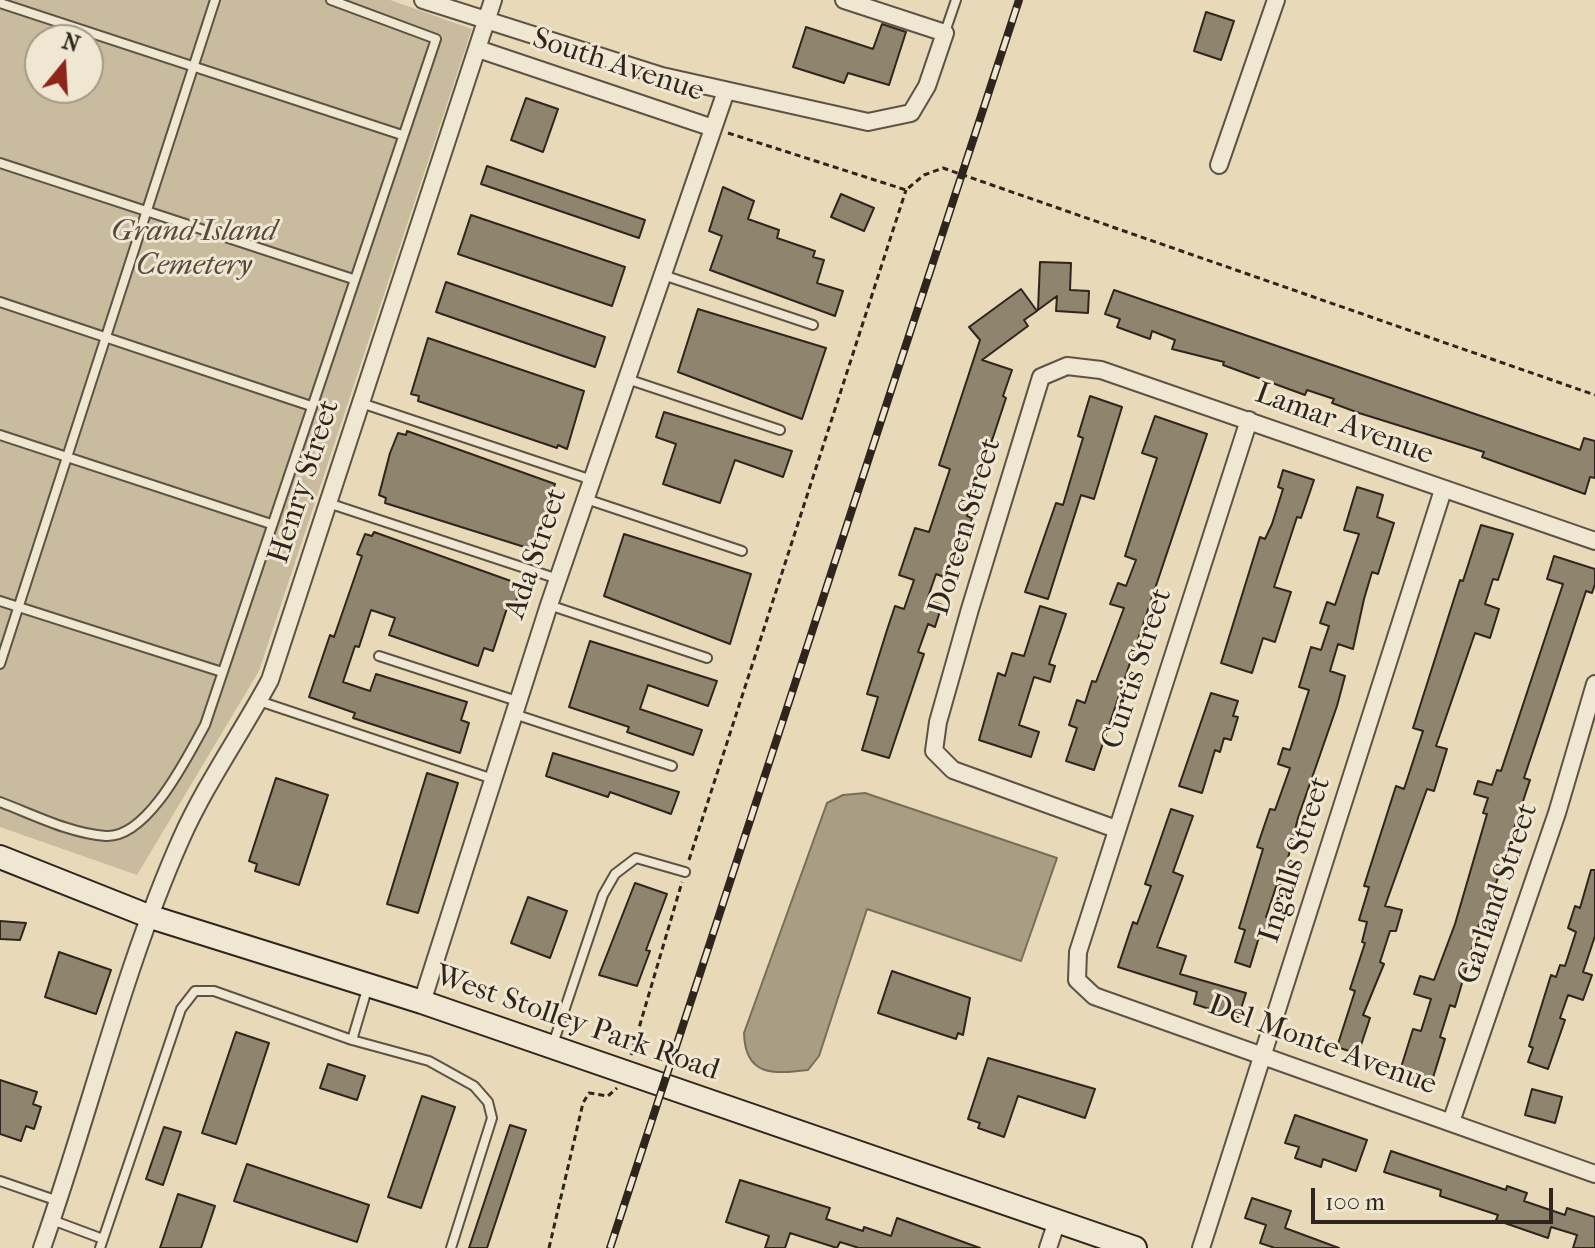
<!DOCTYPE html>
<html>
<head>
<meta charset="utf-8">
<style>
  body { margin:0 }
  #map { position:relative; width:1595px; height:1248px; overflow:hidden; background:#e8dab9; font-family:"IM FELL French Canon",serif }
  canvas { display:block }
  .north { position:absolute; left:24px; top:24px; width:80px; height:80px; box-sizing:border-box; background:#f0e7d2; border:2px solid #a29a8a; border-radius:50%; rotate:18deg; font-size:22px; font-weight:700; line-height:32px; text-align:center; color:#2e261d }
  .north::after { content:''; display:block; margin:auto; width:28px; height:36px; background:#8f2418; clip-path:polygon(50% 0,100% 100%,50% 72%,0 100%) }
  .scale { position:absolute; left:1311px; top:1188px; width:242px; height:36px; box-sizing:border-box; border:4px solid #2e261d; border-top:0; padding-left:10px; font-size:24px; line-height:28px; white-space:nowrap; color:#2e261d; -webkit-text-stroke:6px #f0e7d2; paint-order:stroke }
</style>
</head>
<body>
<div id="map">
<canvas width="1595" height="1248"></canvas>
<div class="north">N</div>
<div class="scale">100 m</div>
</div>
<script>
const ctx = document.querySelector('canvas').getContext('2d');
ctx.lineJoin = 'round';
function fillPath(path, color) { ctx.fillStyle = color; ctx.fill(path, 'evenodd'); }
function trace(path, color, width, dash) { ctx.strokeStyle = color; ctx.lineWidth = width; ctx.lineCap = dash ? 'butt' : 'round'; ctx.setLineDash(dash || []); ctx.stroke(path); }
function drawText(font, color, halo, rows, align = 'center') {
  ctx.font = font + ' "IM FELL French Canon",serif'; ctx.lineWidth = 6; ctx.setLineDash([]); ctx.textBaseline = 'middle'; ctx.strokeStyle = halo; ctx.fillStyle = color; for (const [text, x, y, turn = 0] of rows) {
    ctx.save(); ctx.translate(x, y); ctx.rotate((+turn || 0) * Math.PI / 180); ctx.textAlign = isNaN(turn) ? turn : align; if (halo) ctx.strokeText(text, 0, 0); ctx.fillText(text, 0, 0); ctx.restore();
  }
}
fillPath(new Path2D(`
  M0,0H390L472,29L259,671L137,875L0,827ZM40,40H88V88H40Z`), '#c8bb9e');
const water = new Path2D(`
  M865,793L1057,858L1021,961L867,909L819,1056L808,1070C774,1074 745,1077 744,1033L827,803L843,795Z`);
fillPath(water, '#a99d84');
trace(water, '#786d5b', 2);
const building = new Path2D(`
  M1206,12L1234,21L1221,60L1194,51Z
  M882,24L906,32L889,85L848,73L844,83L793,67L806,27L873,49Z
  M526,98L558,109L543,152L511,140Z
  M487,166L645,220L639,238L481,184Z
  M723,187L754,201L748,219L779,230L777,238L815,251L813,257L824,260L817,283L843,291L835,316L710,270L722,236L709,231Z
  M841,194L874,208L864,231L831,217Z
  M471,215L625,267L612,306L458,254Z
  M1040,262L1071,263L1070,290L1089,291L1088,313L1056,311L1057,296L1038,310Z
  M446,282L605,337L595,367L436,312Z
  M1021,289L1037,311L1024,320L1028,326L982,360L1012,370L1003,396L1006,398L967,516L972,518L957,565L948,562L944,577L936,574L927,600L942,605L935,627L928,624L918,652L924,654L889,758L862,750L878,697L867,694L887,630L895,606L904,609L914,580L899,575L915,528L929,532L950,469L939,465L980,340L969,327Z
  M1114,290L1580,450L1584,438L1595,441V478L1590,477L1585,494L1482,457L1484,452L1359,413L1332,403L1334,399L1307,390L1305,395L1223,365L1224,362L1172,349L1175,340L1152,331L1150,339L1117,327L1120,319L1105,314Z
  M698,309L826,348L802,419L678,372Z
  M428,338L584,391L567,449L558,445L557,448L418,401L419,396L411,394Z
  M1090,396L1122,407L1094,499L1081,495L1048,599L1025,592L1056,503L1063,505L1083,438L1078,436Z
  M664,412L792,451L783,477L735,460L720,503L663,484L676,444L656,437Z
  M1155,416L1207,434L1094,770L1066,761L1077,728L1069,725L1077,700L1085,703L1092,681L1096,682L1124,608L1110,604L1118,583L1126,586L1136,560L1125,556L1157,458L1142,453Z
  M407,431L555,484L534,550L385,503L386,498L379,495L390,453L398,433L406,435Z
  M1283,470L1314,480L1301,518L1297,517L1274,587L1291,592L1275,642L1263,638L1252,673L1221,663L1260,537L1265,539L1272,524L1283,489L1278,487Z
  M1357,487L1383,495L1377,517L1394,523L1378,574L1372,572L1364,599L1353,649L1338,644L1330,671L1345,676L1337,706L1298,818L1281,886L1277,884L1266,917L1271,918L1265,938L1259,937L1250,967L1235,962L1245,930L1239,928L1263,849L1257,847L1270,809L1275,810L1290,768L1278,764L1283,748L1290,750L1309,690L1299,687L1311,647L1321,650L1329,626L1320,623L1327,602L1335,605L1359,534L1344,530Z
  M1481,525L1513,534L1498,580L1493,579L1485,604L1499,609L1490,638L1475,633L1436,746L1447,749L1434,791L1427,789L1385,906L1402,910L1396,931H1390L1380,962L1384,964L1363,1015L1370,1018L1358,1054L1337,1047L1355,991L1350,989L1365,943L1362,942L1367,922L1359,920L1369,887L1364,886L1396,786L1404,789L1423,731L1413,728L1460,580L1463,581Z
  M374,532L522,585L514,607L508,605L493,651L484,648L478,666L389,635L395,618L371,610L359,647L355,646L343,682L370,691L376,674L467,702L461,720L469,723L460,753L353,718L355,713L309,697L330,635L334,637L362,556L357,554L365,534L372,536Z
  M624,534L751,574L730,644L604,596Z
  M1554,556L1595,569V584L1592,593L1586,591L1545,715L1524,778L1530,780L1482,926L1479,925L1455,1007L1450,1005L1440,1037L1445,1039L1431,1084L1399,1074L1413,1029L1421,1031L1431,999L1414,994L1420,976L1434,980L1455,924L1487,814L1483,813L1488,798L1474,794L1478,781L1492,785L1497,770L1501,771L1563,584L1547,579Z
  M1040,606L1066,614L1049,664L1055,666L1050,682L1034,677L1019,725L1039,732L1031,757L979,740L998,673L1005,676L1012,653L1024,656Z
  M590,641L717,681L708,706L648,685L640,709L702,730L693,755L627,732L629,727L569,707Z
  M1211,693L1238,701L1233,716L1238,717L1231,740L1224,738L1220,752L1215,750L1202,793L1179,786Z
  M553,753L679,792L671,814L610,792L608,797L546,776Z
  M427,773L458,783L418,913L387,904Z
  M276,778L328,795L299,885L255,871L257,864L249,861Z
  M1171,809L1193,816L1173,872L1183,876L1157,947L1186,956L1180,974L1246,993L1238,1018L1194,1004L1197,992L1118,967L1133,922L1137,924L1151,886L1145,884Z
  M1591,870H1595V936L1583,972L1592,975L1583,1000L1568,995L1560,1018L1565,1020L1548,1069L1528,1062L1533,1048L1529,1046L1551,975L1556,977L1560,965L1565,966L1576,932L1568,928L1575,906L1580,908Z
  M635,883L667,894L646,950L650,951L637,986L599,975Z
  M528,897L567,911L550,958L511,943Z
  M0,921L26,923L20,940L0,939Z
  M59,952L111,970L96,1014L45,997Z
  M892,971L970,998L963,1035L958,1033L956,1039L878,1013Z
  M236,1032L269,1043L236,1144L202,1133Z
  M988,1058L1095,1089L1085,1118L1018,1096L1004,1137L978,1128L980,1123L968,1119Z
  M328,1064L365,1076L357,1100L320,1088Z
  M0,1080L37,1092L33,1104L41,1107L34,1129L26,1126L21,1141L0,1134Z
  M1532,1089L1562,1097L1555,1123L1525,1115Z
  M422,1096L455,1107L421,1208L388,1197Z
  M1295,1115L1367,1140L1356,1171L1323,1159L1321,1167L1295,1158L1299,1147L1285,1143Z
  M510,1125L526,1130L487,1248H469Z
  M164,1127L181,1132L163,1185L146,1179Z
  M1391,1151L1506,1190L1507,1186L1527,1193L1524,1201L1565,1215L1567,1208L1595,1217V1248H1573L1577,1235L1551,1227L1548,1238L1496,1220L1498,1215L1440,1196L1441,1190L1384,1172Z
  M247,1164L369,1205L357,1242L234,1201Z
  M740,1180L830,1208L826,1219L863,1231L864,1227L891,1236L897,1218L980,1248H859L840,1242L837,1248L790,1233L785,1248H765L769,1236L726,1222Z
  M178,1194L215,1206L201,1248H160Z
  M1252,1198L1291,1211L1285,1228L1339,1248H1275L1260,1243L1266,1225L1245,1218Z`);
fillPath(building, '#8f846e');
trace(building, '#2e261d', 2);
const service = new Path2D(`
  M0,3L402,135
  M945,32L956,0
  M0,163L353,279
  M663,275L813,325
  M0,302L311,406
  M627,379L780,430
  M361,403L592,480
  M0,435L271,524
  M586,499L742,551
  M328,503L558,579
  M0,601L222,672
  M549,605L707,658
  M379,656L517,701
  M0,664L215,0
  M259,701L493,779
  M514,714L672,766
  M0,802C32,814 71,834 106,836C148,838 187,757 205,725L436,39L331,0
  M352,1040L368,986
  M553,1044L603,895L615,874L636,858L685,872
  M0,1181L58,1201
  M52,1220L103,1239
  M100,1248L181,1009L195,991H214L352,1040L429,1061L474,1086L488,1102L492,1118L451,1248`);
const minor = new Path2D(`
  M423,0L662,76L868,122L911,113L927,86L945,33L844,0
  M478,49L713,128
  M1219,165L1276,0
  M1249,420L1078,952L1077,980L1094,996L1595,1174
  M1116,829L953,770L934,751L938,722L970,609L1041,377L1067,366L1101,370L1595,541
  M422,1002L549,605L726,91
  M1451,1122L1557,813L1595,684
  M42,1248C89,1115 124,967 181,839C206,783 241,734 270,680L493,0
  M1048,1248L1057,1221
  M1201,1248L1443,490`);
const secondary = new Path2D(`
  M0,857L151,917L422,1002L1135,1248`);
trace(service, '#5c5344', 12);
trace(minor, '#5c5344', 20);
trace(secondary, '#2e261d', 26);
trace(new Path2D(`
  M728,133L906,190L924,175L943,168L1595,395
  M689,860L906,190
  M631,1055L682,882
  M549,1248L583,1103L589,1093L608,1096L617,1088`), '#2e261d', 3, [6, 4]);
trace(service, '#f0e7d2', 8);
trace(minor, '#f0e7d2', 16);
trace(secondary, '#f0e7d2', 22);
const rail = new Path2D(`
  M610,1248L1019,0`);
trace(rail, '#2e261d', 8);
trace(rail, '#f0e7d2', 5, [15]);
drawText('30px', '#2e261d', '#f0e7d2', [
  ["South Avenue",618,66,18],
  ["Lamar Avenue",1344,425,20],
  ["Henry Street",305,482,-72],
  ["Doreen Street",966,527,-73],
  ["Ada Street",537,554,-71],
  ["Curtis Street",1138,669,-72],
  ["Ingalls Street",1296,860,-72],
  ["Garland Street",1499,894,-71],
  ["West Stolley Park Road",577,1024,19],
  ["Del Monte Avenue",1322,1046,20]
]);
drawText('italic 30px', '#544b3d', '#f0e7d2', [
  ["Grand Island",194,233],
  ["Cemetery",194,267]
]);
</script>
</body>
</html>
